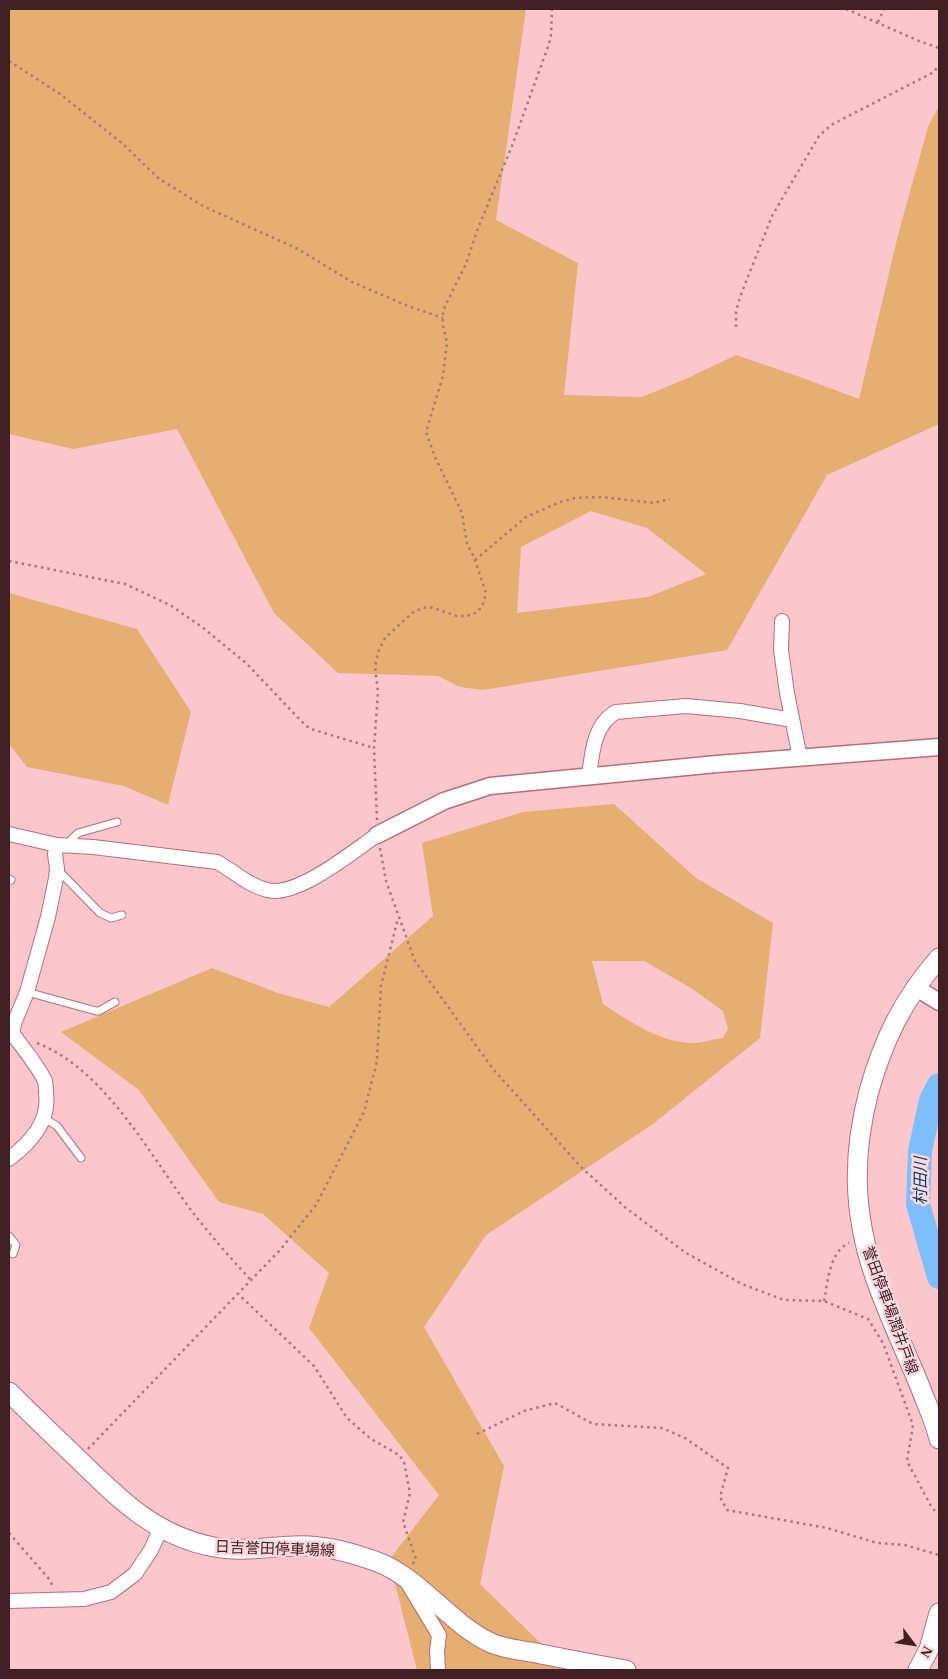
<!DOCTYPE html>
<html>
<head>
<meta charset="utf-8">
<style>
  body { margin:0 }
  #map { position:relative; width:948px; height:1679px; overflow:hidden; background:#fcc6cd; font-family:Georgia,serif }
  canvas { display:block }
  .frame { position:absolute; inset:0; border:10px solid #412025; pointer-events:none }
  .north { position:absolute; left:888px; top:1619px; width:50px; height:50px; -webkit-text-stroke:4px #fdd8dd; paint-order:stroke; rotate:121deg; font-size:14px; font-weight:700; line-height:20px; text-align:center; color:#412025 }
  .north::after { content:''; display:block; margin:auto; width:18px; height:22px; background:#412025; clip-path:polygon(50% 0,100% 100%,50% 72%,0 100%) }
</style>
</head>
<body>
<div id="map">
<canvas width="948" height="1679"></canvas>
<div class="frame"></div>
<div class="north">N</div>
</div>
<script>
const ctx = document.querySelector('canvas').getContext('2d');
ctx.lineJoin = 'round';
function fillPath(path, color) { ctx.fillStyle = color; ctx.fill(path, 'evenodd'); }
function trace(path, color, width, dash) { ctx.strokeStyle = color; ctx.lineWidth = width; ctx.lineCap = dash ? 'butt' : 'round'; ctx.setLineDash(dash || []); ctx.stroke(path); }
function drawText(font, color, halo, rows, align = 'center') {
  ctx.font = font + ' Georgia,"Noto Sans JP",serif'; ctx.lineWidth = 5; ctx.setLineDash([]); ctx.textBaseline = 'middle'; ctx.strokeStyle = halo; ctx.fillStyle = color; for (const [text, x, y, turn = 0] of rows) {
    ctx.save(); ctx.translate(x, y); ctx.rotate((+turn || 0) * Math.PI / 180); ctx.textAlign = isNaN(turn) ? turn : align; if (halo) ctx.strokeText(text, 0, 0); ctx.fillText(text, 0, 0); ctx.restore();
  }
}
fillPath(new Path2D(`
  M9,9H526L496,220L578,263L564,395L642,397L688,378L736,355L803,378L859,399L899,231L928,127L939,106V424L827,475L727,650L483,690L460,687L438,676L338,673L274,613L177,429L73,449L9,434ZM591,511L647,528L706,574L648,597L517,613L521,547Z
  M9,593L137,629L191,712L168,805L124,786L27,767L9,744Z
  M614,804L696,878L773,923L760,1038L653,1124L486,1235L424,1327L504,1466L480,1584L568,1670H417L389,1560L439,1495L309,1328L329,1273L263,1214L219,1202L139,1090L61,1032L212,968L278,993L329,1007L433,916L422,843L523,812ZM592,961H644L691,988L723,1011L728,1029L723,1038C714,1039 705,1042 696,1043C662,1044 630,1022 603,1004Z`), '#e5af71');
trace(new Path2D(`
  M939,1085L931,1100L920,1151L918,1204L939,1277`), '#7ebefd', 24);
const service = new Path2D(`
  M66,845L78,833L117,822
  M57,869L100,913L111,918L122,915
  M9,879L11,880
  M27,992L96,1011H99L115,1002
  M44,1118L57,1126L81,1158
  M9,1236L16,1245L13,1254`);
const minor = new Path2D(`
  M782,621L781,650L787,693L800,758
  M589,776C592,753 594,724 616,712L686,706L740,711L792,720
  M9,834L57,845L93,847L217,862C234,871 247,885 267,890C297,898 352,852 377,835
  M9,1159C30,1143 50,1122 46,1093C46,1089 46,1085 45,1081C38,1066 23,1048 12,1033L15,1021L27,992L48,917L56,878L57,869L55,854L57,845
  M407,1582L439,1635L437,1651L438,1670
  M9,1601L84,1599L111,1592L135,1574L151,1550L161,1528`);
const tertiary = new Path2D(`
  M377,835L444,801L490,786L717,764L939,747
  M915,987L939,1002`);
const secondary = new Path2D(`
  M939,958C903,1000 884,1038 869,1091C852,1156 853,1213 875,1277C888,1315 906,1352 921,1389C927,1405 935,1422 939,1439
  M9,1392C31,1414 54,1436 77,1458C118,1498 155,1536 214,1547C240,1552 267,1547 293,1546C321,1544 349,1552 375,1561C419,1577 447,1621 489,1642C503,1649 521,1650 536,1653C566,1659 596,1665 626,1670
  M918,1670L929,1649L939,1613`);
trace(service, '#bc6b79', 9);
trace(minor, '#bc6b79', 16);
trace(tertiary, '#bc6b79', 19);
trace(secondary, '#bc6b79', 21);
trace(new Path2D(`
  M846,9L919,41L939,48
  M878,22L884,9
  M9,61L60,94L123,144L158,178L203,206L298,249L352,282L408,306L443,318
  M736,327V312L740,297L772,216L819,136L831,125L934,72L939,65
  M475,560L526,517L560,502L575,498L602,497L654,503L670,499
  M9,561L125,584L170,605L202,627L246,663L305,725L311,729L374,748
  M377,820L374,748L378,692L375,667L378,652L385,638L412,613L422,608L430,607L457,616H467L478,612L484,602L486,593L474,557L467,544L462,513L435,457L426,432L443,376L447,342L443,326V314L445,306L466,264L478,228L512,146L549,44L551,35L552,9
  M380,848L386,881L415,961L493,1069L581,1167L626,1208L686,1253L742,1284L784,1300L824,1301L868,1319L883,1343L913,1425L907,1461L932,1508L939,1514
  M37,1043C107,1070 153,1161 197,1218C214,1239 232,1260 250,1279
  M237,1293L314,1366L347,1418L371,1439L399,1455L404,1462L410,1493L403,1522L416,1559L412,1565
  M824,1301C828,1282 829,1252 849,1243
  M477,1434L524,1411L555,1403L593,1424L662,1428L685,1438L728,1468L720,1497L727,1510L827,1528L877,1543L905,1545L939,1555
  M88,1449L280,1250L316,1205L364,1112L377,1061L381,986L398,918
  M9,1533L50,1580L53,1587`), '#a5797f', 2.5, [2.5, 4]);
trace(service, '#fff', 7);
trace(minor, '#fff', 14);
trace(tertiary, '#fff', 16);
trace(secondary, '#fff', 19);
drawText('15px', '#412025', '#fdd8dd', [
  ["誉田停車場潤井戸線",891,1310,70],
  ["日吉誉田停車場線",275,1548,2]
]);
drawText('italic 16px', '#003f70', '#fdd8dd', [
  ["村田川",920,1181,-90]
]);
</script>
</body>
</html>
